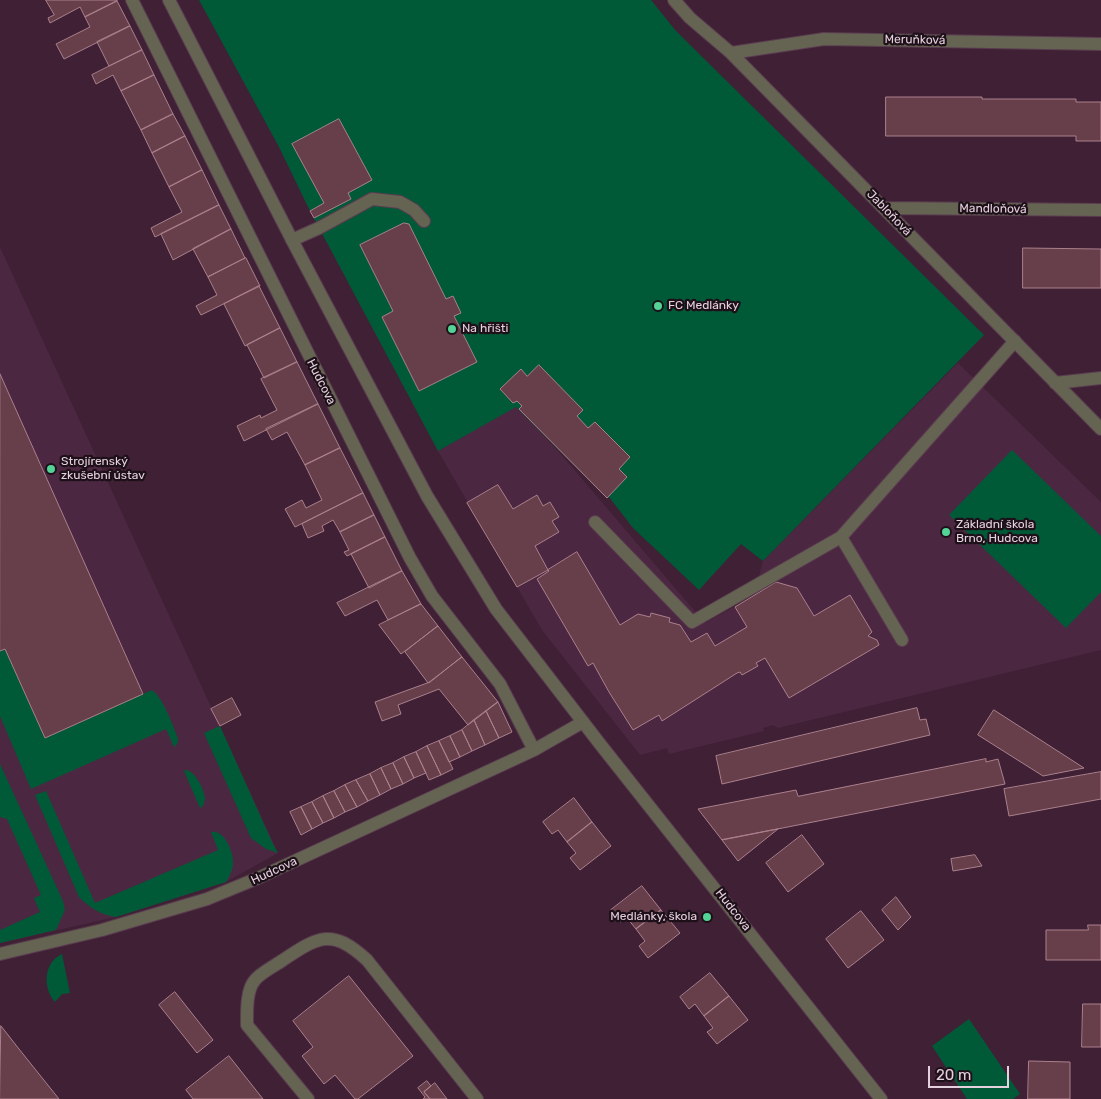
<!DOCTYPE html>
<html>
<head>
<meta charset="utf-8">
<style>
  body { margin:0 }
  #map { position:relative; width:1101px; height:1099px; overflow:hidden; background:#3f2035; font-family:Rubik,sans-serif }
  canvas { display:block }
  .scale { position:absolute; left:928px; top:1066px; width:81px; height:22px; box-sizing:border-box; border:2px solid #e5d0dd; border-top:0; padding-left:6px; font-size:15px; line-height:18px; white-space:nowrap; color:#e5d0dd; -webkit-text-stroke:4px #1d1019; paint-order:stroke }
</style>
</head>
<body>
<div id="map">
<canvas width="1101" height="1099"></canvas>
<div class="scale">20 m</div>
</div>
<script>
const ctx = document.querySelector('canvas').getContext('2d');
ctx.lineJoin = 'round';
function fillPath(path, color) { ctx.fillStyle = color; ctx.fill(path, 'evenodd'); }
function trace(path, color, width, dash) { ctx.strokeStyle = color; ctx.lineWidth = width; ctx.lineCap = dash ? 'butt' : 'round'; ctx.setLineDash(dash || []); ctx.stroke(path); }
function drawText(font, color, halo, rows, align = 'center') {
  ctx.font = font + ' Rubik,sans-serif'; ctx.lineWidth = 4.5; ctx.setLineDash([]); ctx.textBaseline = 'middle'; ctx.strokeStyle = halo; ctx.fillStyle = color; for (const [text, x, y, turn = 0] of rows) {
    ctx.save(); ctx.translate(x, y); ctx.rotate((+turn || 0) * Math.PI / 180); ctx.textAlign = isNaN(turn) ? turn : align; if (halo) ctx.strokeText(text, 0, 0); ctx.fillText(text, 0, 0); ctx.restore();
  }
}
fillPath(new Path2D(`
  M0,247L278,853L226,882L116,917L0,943Z
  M958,363L1101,502V650L778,728L773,725L763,728L764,731L669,754L667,748L640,755L542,630L438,451L516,406L559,452L705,623L754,596L763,561Z`), '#4c2741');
fillPath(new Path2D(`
  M199,0H651L676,31L984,335L763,561L741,544L699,590L633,528L609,497L607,498L516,407L438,451L310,211L279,147Z
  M1012,450L1101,536V592L1066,628L949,515Z
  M5,649L45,738L152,690C163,698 172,723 177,736C179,741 178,744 174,747L166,729L31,789L0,716V651Z
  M220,726L272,842L278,853L266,849L251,838L204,733Z
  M0,764L63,901L65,910L56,930L0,943V930L40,912L34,898L41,895L7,819L0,817Z
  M186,770C195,771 204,789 205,798C205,801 204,803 203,806L200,808L184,771Z
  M46,791L95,903L218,850L211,832C224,829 234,852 233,864C233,870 229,877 226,882L116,917C101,915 89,907 79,897L35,795Z
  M62,954L70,993L62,994L55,1002C42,987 44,962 62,954Z
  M969,1019L1020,1094L1013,1099H967L932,1046Z`), '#005a37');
const building = new Path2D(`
  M46,0H117V1L85,17L80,7L50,23L48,18L54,15Z
  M117,1L130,26L64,59L56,44L90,27L85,17Z
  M130,26L142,50L109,66L97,42Z
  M142,50L154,75L121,91L113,75L96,84L92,75Z
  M154,75L173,114L141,130L121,91Z
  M886,97H982V99H1076V102H1101V141H1076V136H886Z
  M173,114L185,136L152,153L141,130Z
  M339,119L372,180L348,193L351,199L314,218L310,211L324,203L292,144Z
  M185,136L202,170L169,187L152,153Z
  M202,170L219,205L155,237L151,228L182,212L169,187Z
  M219,205L231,229L173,260L161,234Z
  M404,223L409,224L446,299L453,296L461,313L454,316L477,362L419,391L382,317L393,311L360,245Z
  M231,229L245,258L208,277L193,249Z
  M1023,248L1101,249V288H1023Z
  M246,258L260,286L201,315L196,306L217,295L208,277Z
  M259,286L280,328L245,346L224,304Z
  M280,328L297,362L264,378L247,345Z
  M297,362L318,404L244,441L237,426L260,415L261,418L277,410L261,379Z
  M539,365L583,410L577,416L588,428L595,422L630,457L619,469L627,477L607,498L519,409L522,406L517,401L513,403L500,389L521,369L527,376Z
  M0,374L143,694L45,738L5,649L0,651Z
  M318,404L340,448L305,465L287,432L272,440L266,429Z
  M340,448L363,493L295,527L285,509L302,500L306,508L322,500L305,465Z
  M498,485L513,509L537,495L543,506L550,502L559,517L552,521L559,532L535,546L548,570L517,587L467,503Z
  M363,493L374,515L340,532L333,520L322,526L324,531L308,538L302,524Z
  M374,515L385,537L347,556L344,552L349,550L340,532Z
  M385,537L402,571L369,588L351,554Z
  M577,552L620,625L638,614L650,617L651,613L670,618L669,622L680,625L691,642L707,633L715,646L747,627L735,607L776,582L797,588L814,616L850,595L872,632L868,636L877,640L879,645L789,698L765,658L756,663L758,666L742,675L740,672L737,673L662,721L659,715L633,730L609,692L593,663L588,666L537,579L549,571L548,570Z
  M402,571L421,604L388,620L377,600L345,616L337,603Z
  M421,604L438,626L401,654L379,625Z
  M438,626L462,657L428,683L405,652Z
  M462,657L498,702L468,725L439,689L398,705L401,714L382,721L375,702L430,682Z
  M232,698L241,715L220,726L211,709Z
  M498,702L512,732L499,738L486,711Z
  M917,708L920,720L926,719L930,735L722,784L716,756Z
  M994,710L1084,768L1043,776L978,735Z
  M486,711L499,738L485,745L474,720Z
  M474,720L485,745L472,751L462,730Z
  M462,730L472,751L460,757L450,736Z
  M450,736L460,757L449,762L439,741Z
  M439,741L453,769L441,775L427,746Z
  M427,746L441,775L429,780L416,752Z
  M416,752L426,773L414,778L404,757Z
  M404,757L414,778L403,784L393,763Z
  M986,759V762L998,759L1005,784L722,840L698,809L796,790L798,796Z
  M393,763L403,784L391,789L381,768Z
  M381,768L391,789L380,795L370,774Z
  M1101,772V799L1009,816L1004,789Z
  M370,774L380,795L368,801L356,780Z
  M356,780L368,801L357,807L345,785Z
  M345,785L357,807L345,812L334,791Z
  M334,791L345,812L334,818L323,796Z
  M323,796L334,818L323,823L312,802Z
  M574,798L592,822L567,842L558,830L552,834L543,822Z
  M312,802L323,823L312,829L301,807Z
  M301,807L312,829L301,835L290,812Z
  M592,822L611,846L580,870L570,858L576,853L567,842Z
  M778,829L738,861L722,840Z
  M802,835L824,864L788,892L766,863Z
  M975,855L982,866L953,871L951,859Z
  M642,886L661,910L636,929L627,918L620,922L611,910Z
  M896,897L911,917L898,930L882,910Z
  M661,910L680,933L648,958L639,946L645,941L636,929Z
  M861,911L884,940L848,968L826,939Z
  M1088,925H1101V960H1046V930H1088Z
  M710,973L729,996L704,1016L695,1004L689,1009L680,997Z
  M349,976L413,1056L358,1099H355L335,1075L324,1084L302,1056L313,1047L293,1021Z
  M175,992L213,1040L197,1053L159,1005Z
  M729,996L748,1020L717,1044L707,1032L713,1028L704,1016Z
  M1083,1004H1101V1047H1082Z
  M1,1026L19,1049L59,1099H0Z
  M229,1056L263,1099H193L186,1090Z
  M1029,1061L1070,1062V1099H1028Z
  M427,1081L431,1086L424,1092L430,1099H423L425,1097L418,1088Z
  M435,1083L447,1099H430L424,1092Z`);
fillPath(building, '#663f4b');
trace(building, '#ab808c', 1);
const service = new Path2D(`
  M292,240L319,228L372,199L400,202L414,210L424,221
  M595,522L692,622L841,537L1015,341
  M841,537L902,640
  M308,1099L247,1025C247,1012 246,990 255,980C260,973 276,965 283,960C319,936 332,928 367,960L477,1099`);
const minor = new Path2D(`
  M132,0L410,558L432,596L500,684L534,750
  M674,0L690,18L731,53L1101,429
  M731,53L824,39L1101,44
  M885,208L1101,210
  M1055,383L1101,378
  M0,954L102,930L207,899L258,878L534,750L583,722`);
const tertiary = new Path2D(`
  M169,0L292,240L427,496L496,609L600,744L881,1099`);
trace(service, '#5a3c50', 14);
trace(minor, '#5a3c50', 14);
trace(tertiary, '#5a3c50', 14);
trace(service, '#656352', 12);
trace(minor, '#656352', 12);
trace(tertiary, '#656352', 12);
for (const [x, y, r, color] of [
  [658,306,5,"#54d396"],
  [452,329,5,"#54d396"],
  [51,469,5,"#54d396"],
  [946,532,5,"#54d396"],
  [707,917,5,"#54d396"]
]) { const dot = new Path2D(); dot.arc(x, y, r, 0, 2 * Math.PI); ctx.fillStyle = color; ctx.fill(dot); trace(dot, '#1d1019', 2); }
drawText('12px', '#e5d0dd', '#1d1019', [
  ["Meruňková",915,40,1],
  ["Mandloňová",993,209,1],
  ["Jabloňová",889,213,46],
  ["Hudcova",321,382,63],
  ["Hudcova",274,871,-25],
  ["Hudcova",733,910,52]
]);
drawText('12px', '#e5d0dd', '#1d1019', [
  ["FC Medlánky",668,306],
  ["Na hřišti",462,329],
  ["Strojírenský",61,462],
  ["zkušební ústav",61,476],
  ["Základní škola",956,525],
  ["Brno, Hudcova",956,539],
  ["Medlánky, škola",697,917,"right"]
], 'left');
</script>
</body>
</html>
